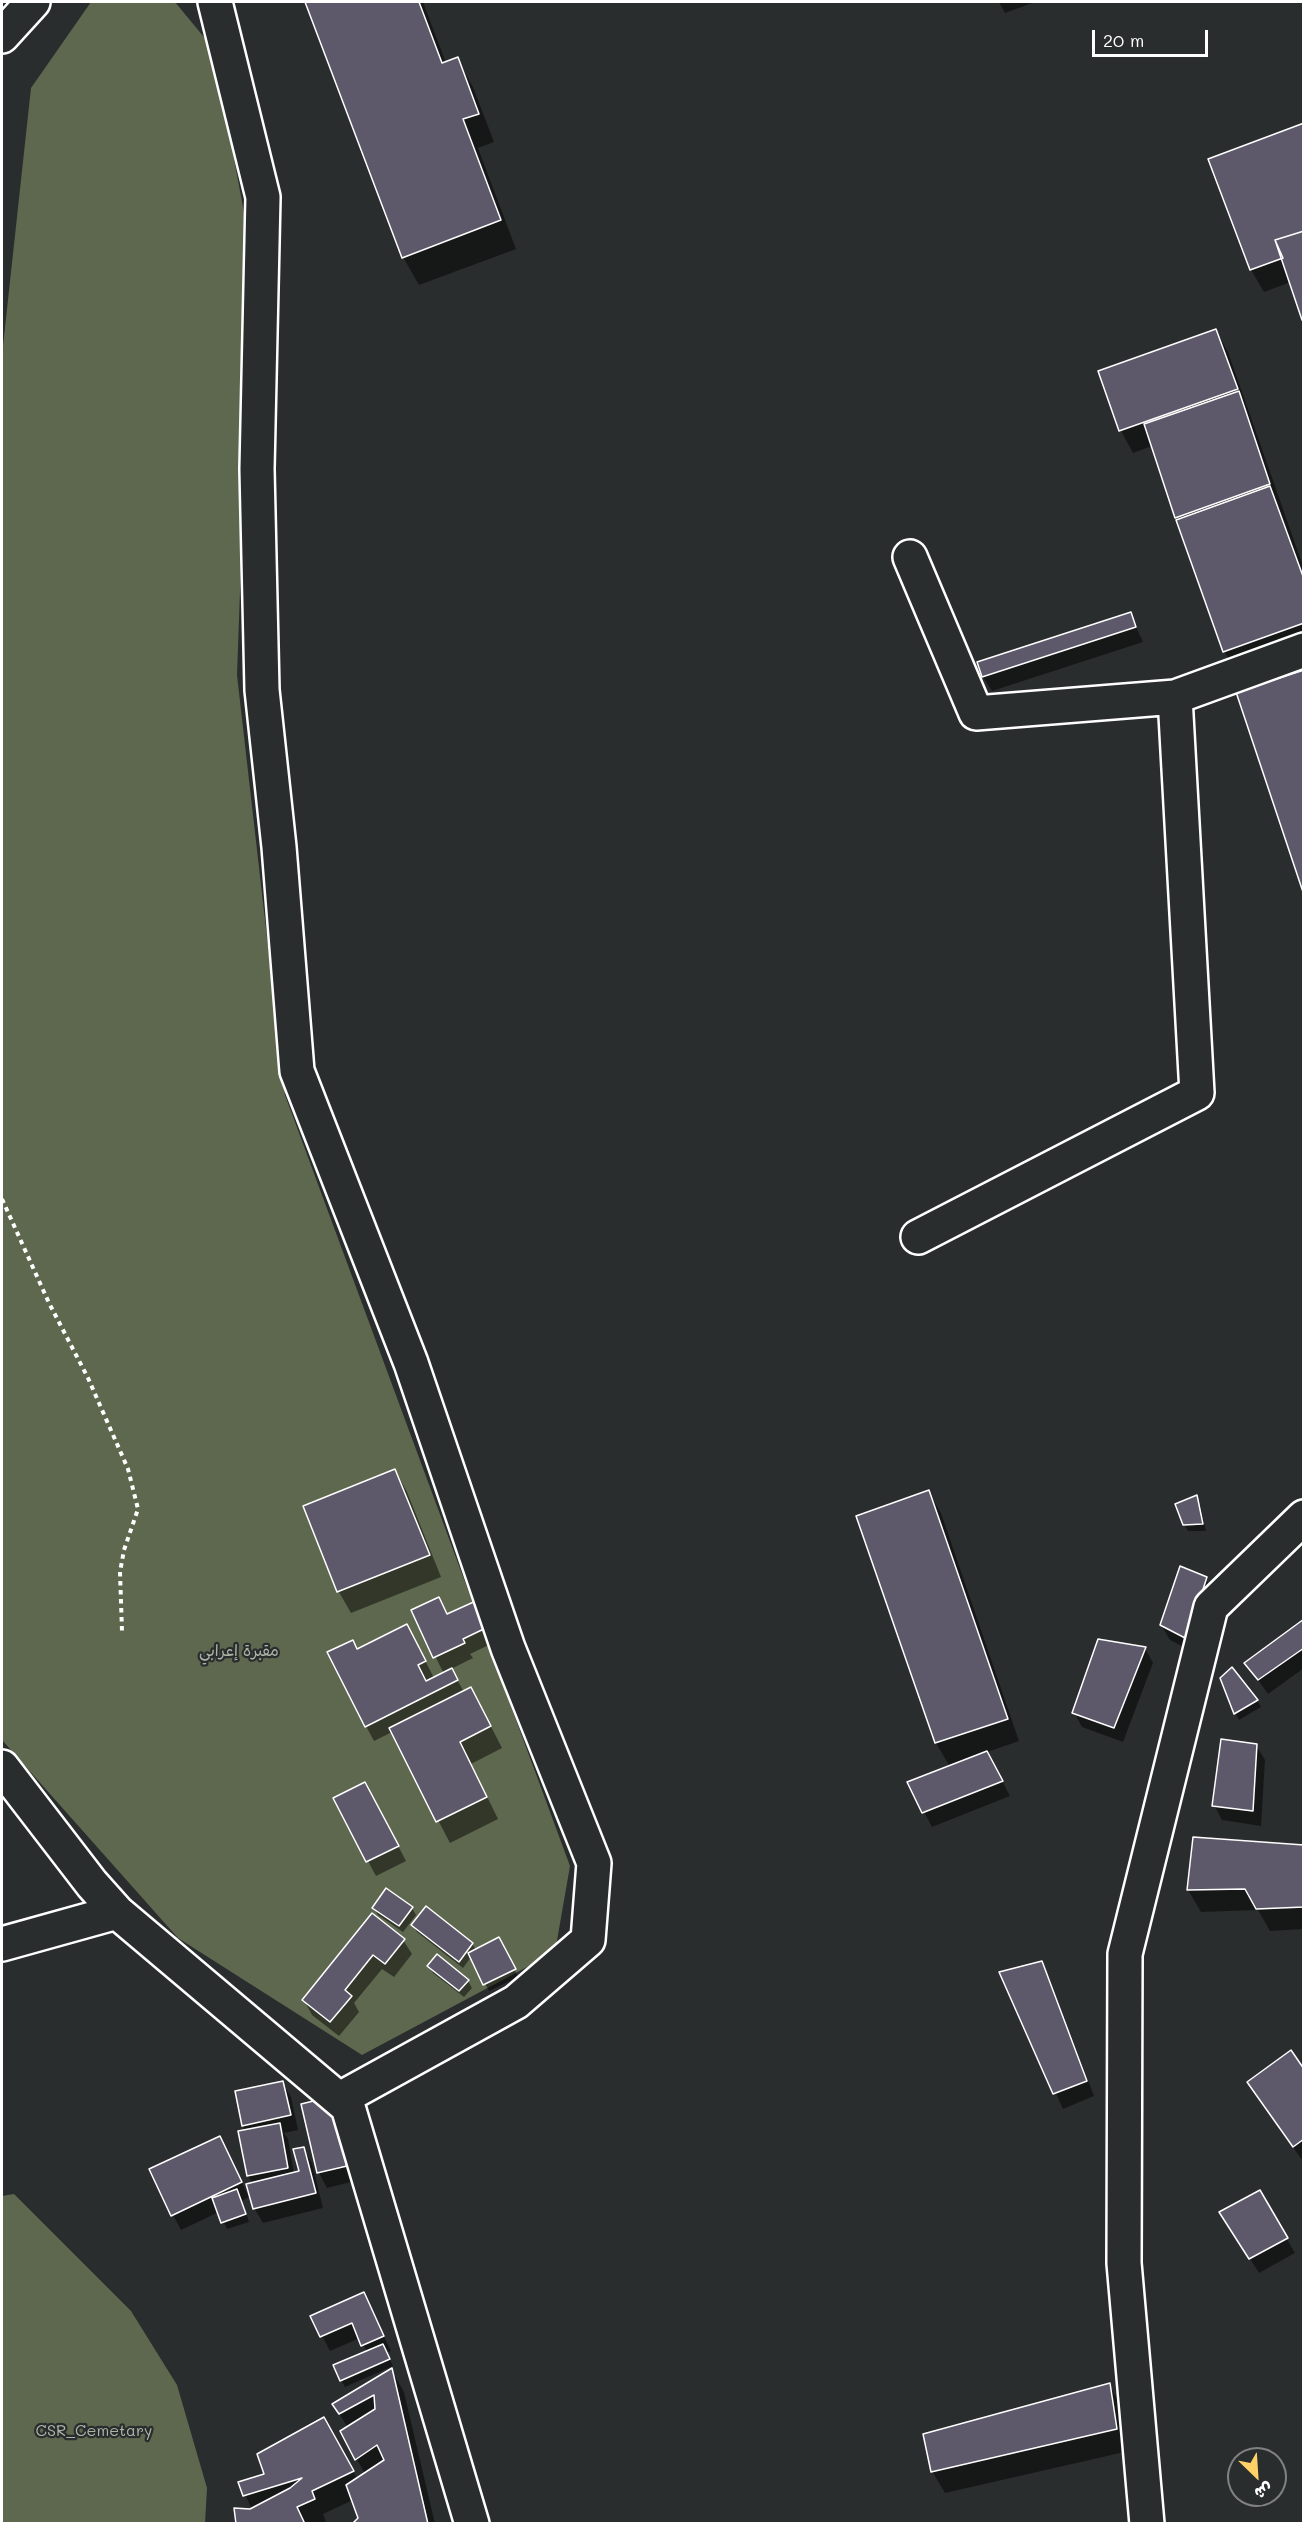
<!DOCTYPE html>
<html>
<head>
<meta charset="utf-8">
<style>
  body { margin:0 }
  #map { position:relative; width:1305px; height:2525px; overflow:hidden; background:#2a2d2e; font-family:Mali,"Playpen Sans Arabic",sans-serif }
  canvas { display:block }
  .frame { position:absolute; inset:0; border:3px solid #fff; pointer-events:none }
  .north { position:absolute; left:1227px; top:2447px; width:60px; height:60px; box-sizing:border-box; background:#2a2d2e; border:2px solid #7f8182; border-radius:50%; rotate:155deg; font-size:16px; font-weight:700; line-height:24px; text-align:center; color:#fff }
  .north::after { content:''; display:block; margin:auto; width:21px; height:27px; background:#ffd166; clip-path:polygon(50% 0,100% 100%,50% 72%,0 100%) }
  .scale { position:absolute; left:1092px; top:30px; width:116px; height:27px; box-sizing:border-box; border:3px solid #fff; border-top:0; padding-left:8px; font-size:18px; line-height:21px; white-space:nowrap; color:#fff; -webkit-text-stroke:4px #2a2d2e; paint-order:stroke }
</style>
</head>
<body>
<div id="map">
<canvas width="1305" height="2525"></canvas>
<div class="frame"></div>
<div class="north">ش</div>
<div class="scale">20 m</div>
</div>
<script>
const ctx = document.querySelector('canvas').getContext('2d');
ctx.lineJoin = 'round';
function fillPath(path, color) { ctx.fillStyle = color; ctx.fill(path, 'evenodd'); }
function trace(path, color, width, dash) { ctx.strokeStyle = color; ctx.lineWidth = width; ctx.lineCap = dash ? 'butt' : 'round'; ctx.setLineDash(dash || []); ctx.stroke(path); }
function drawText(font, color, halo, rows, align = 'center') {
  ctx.font = font + ' Mali,"Playpen Sans Arabic",sans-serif'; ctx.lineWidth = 4.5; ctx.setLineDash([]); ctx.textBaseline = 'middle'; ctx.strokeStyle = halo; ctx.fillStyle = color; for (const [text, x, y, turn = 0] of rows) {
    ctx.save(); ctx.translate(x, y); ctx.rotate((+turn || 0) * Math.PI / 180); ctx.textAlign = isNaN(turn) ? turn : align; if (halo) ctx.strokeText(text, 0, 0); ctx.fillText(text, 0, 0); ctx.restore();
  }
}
fillPath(new Path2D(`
  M91,2H175L208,42L228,126L252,256L237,675L285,1095L570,1866L555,1952L362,2055L178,1938L2,1740V355L31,88Z
  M14,2194L131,2311L177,2385L207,2488L205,2523H2V2196Z`), '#5e684f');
fillPath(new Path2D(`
  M307,2H423L446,63L457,59L473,87L494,142L478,148L516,249L419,285L403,257Z
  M999,2H1035L1005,13Z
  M1304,125V320L1291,282L1264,292L1251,270L1210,160Z
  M1216,330L1228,352L1304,569V649L1237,673L1224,651L1152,446L1133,453L1121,431L1100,372Z
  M1130,614L1143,642L992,691L983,677L978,663Z
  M395,1470L407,1492L441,1577L351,1613L339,1592L304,1507Z
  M928,1491L941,1513L1019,1741L987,1752L1010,1796L932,1827L924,1812L950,1767L936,1743L858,1517Z
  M1196,1497L1200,1504L1206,1531H1188L1184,1524Z
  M1206,1579L1214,1594L1196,1653L1170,1640L1161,1625Z
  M439,1599L448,1615L477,1602L497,1641L470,1654L473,1658L451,1669L464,1692L483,1711L502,1748L471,1764L498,1819L450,1843L392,1732L374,1741L366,1726L357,1651L415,1641L434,1678L444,1674L413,1611Z
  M1304,1621V1668L1268,1694L1246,1663Z
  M1145,1648L1153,1663L1123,1742L1082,1727L1074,1712Z
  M1257,1700L1261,1707L1239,1720L1235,1713Z
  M1256,1745L1265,1760L1261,1826L1222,1820L1214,1805Z
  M373,1798L406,1861L376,1876L335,1799Z
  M1304,1846V1929L1270,1931L1258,1910L1201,1912L1188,1890Z
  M374,1908H412L416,1915L403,1932L378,1915Z
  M372,1915L403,1940L412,1954L394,1977L382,1969L354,2003L359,2012L339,2036L312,2015L304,2000Z
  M413,1925L472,1944L476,1950L503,1946L518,1977L489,1991L471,1957L463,1968L417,1932Z
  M1041,1962L1049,1977L1094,2096L1063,2109L1001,1973Z
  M429,1966L468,1981L472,1988L464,1997L433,1973Z
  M1304,2071V2160H1302L1258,2097Z
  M282,2082L291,2097L298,2130L284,2133L288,2139L294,2173L300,2172L303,2148L312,2163L323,2208L263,2223L254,2208L253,2184L248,2176L240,2132L246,2131L243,2126Z
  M330,2099L355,2181L327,2188L319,2173L302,2105Z
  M220,2138L249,2197L242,2201L249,2222L227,2229L219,2212L181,2230L173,2215Z
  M1260,2192L1295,2253L1259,2273L1230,2227Z
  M363,2294L391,2351L387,2353L393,2366L345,2387L341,2380L367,2352L360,2338L330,2351L312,2317Z
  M392,2371L404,2392L435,2524H354L359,2518L353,2500L323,2514L326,2521L322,2524H237L252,2510L240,2483L266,2475L336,2440L357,2479L365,2474L342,2432L348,2428L334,2405Z
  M1109,2385L1122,2407L1129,2451L945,2493L932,2471Z`), '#0007');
const building = new Path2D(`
  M305,2H419L442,63L458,57L479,114L463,119L501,220L402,258Z
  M1304,123V231L1275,240L1283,258L1250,270L1208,159Z
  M1304,231V320H1302L1275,240Z
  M1216,329L1238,389L1119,431L1098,371Z
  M1239,391L1270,484L1175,518L1144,424Z
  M1270,486L1304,579V623L1223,652L1176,520Z
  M1131,612L1136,627L982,677L977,662Z
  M1304,670V895L1236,692Z
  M395,1469L430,1555L337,1592L303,1506Z
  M929,1490L1008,1719L935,1743L856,1516Z
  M1197,1495L1203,1524L1183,1525L1175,1504Z
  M1180,1566L1207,1577L1187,1639L1160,1625Z
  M439,1597L447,1614L478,1600L490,1626L463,1639L465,1643L433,1658L411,1610Z
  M1304,1619V1648L1258,1680L1244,1663Z
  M407,1624L426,1661L418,1665L426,1681L452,1668L458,1680L365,1727L327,1652L353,1640L357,1649Z
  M1098,1639L1146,1647L1114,1728L1072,1713Z
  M1232,1667L1258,1700L1234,1714L1220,1678Z
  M471,1687L491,1726L460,1742L487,1797L436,1822L389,1728Z
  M1221,1739L1257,1744L1253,1811L1212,1806Z
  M987,1751L1003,1781L922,1813L907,1782Z
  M365,1782L399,1846L366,1862L333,1798Z
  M1193,1837L1304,1845V1907L1256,1909L1245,1889L1187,1890Z
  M386,1888L413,1907L399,1926L372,1908Z
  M426,1906L473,1943L459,1962L411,1925Z
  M372,1913L405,1939L385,1964L373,1955L345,1990L352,1996L330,2022L302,2000Z
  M499,1937L516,1969L483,1985L468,1953Z
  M437,1954L469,1980L459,1991L427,1966Z
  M1042,1961L1087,2081L1053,2094L999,1972Z
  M1291,2050L1304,2069V2139L1293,2147L1247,2082Z
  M283,2081L291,2115L242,2126L235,2091Z
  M330,2097L347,2166L317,2173L301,2104Z
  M280,2123L288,2168L247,2176L238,2131Z
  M220,2136L242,2182L171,2216L149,2169Z
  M304,2147L316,2193L253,2209L246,2184L299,2171L293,2149Z
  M237,2189L246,2214L221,2223L212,2198Z
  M1260,2190L1288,2238L1249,2259L1219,2212Z
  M364,2292L384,2336L361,2346L352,2323L320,2337L310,2316Z
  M383,2344L390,2359L340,2381L333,2365Z
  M392,2368L428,2524H352L358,2518L346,2485L384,2460L377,2445L355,2460L340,2431L375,2409L374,2395L339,2414L332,2404Z
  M1110,2383L1117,2429L931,2472L923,2434Z
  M324,2417L354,2471L312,2491L315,2499L297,2507L305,2524H236L234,2508L250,2509L290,2488L302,2478L243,2496L238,2482L264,2474L257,2454Z`);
fillPath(building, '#5e596a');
trace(building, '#fff', 1.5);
const minor = new Path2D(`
  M215,2L263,197L257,469L262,690L279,847L297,1071L411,1363L508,1648L594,1863L588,1940L516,2002L340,2099
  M2,36L33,2
  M910,557L976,713L1175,697
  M918,1237L1197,1093L1175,697L1304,650
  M2,1767L92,1884L117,1912L348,2107L472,2524
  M2,1944L117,1912
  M1147,2524L1124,2263L1125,1954L1211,1607L1304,1517`);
trace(minor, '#fff', 38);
trace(new Path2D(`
  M2,1199L49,1303L88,1378L128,1469L138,1509L124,1550L120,1572L122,1631`), '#fff', 4, [4.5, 4.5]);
trace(minor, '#2a2d2e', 33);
drawText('16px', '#aeb4a7', '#2a2d2e', [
  ["مقبرة إعرابي",239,1651],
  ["CSR_Cemetary",94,2431]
]);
</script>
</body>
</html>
